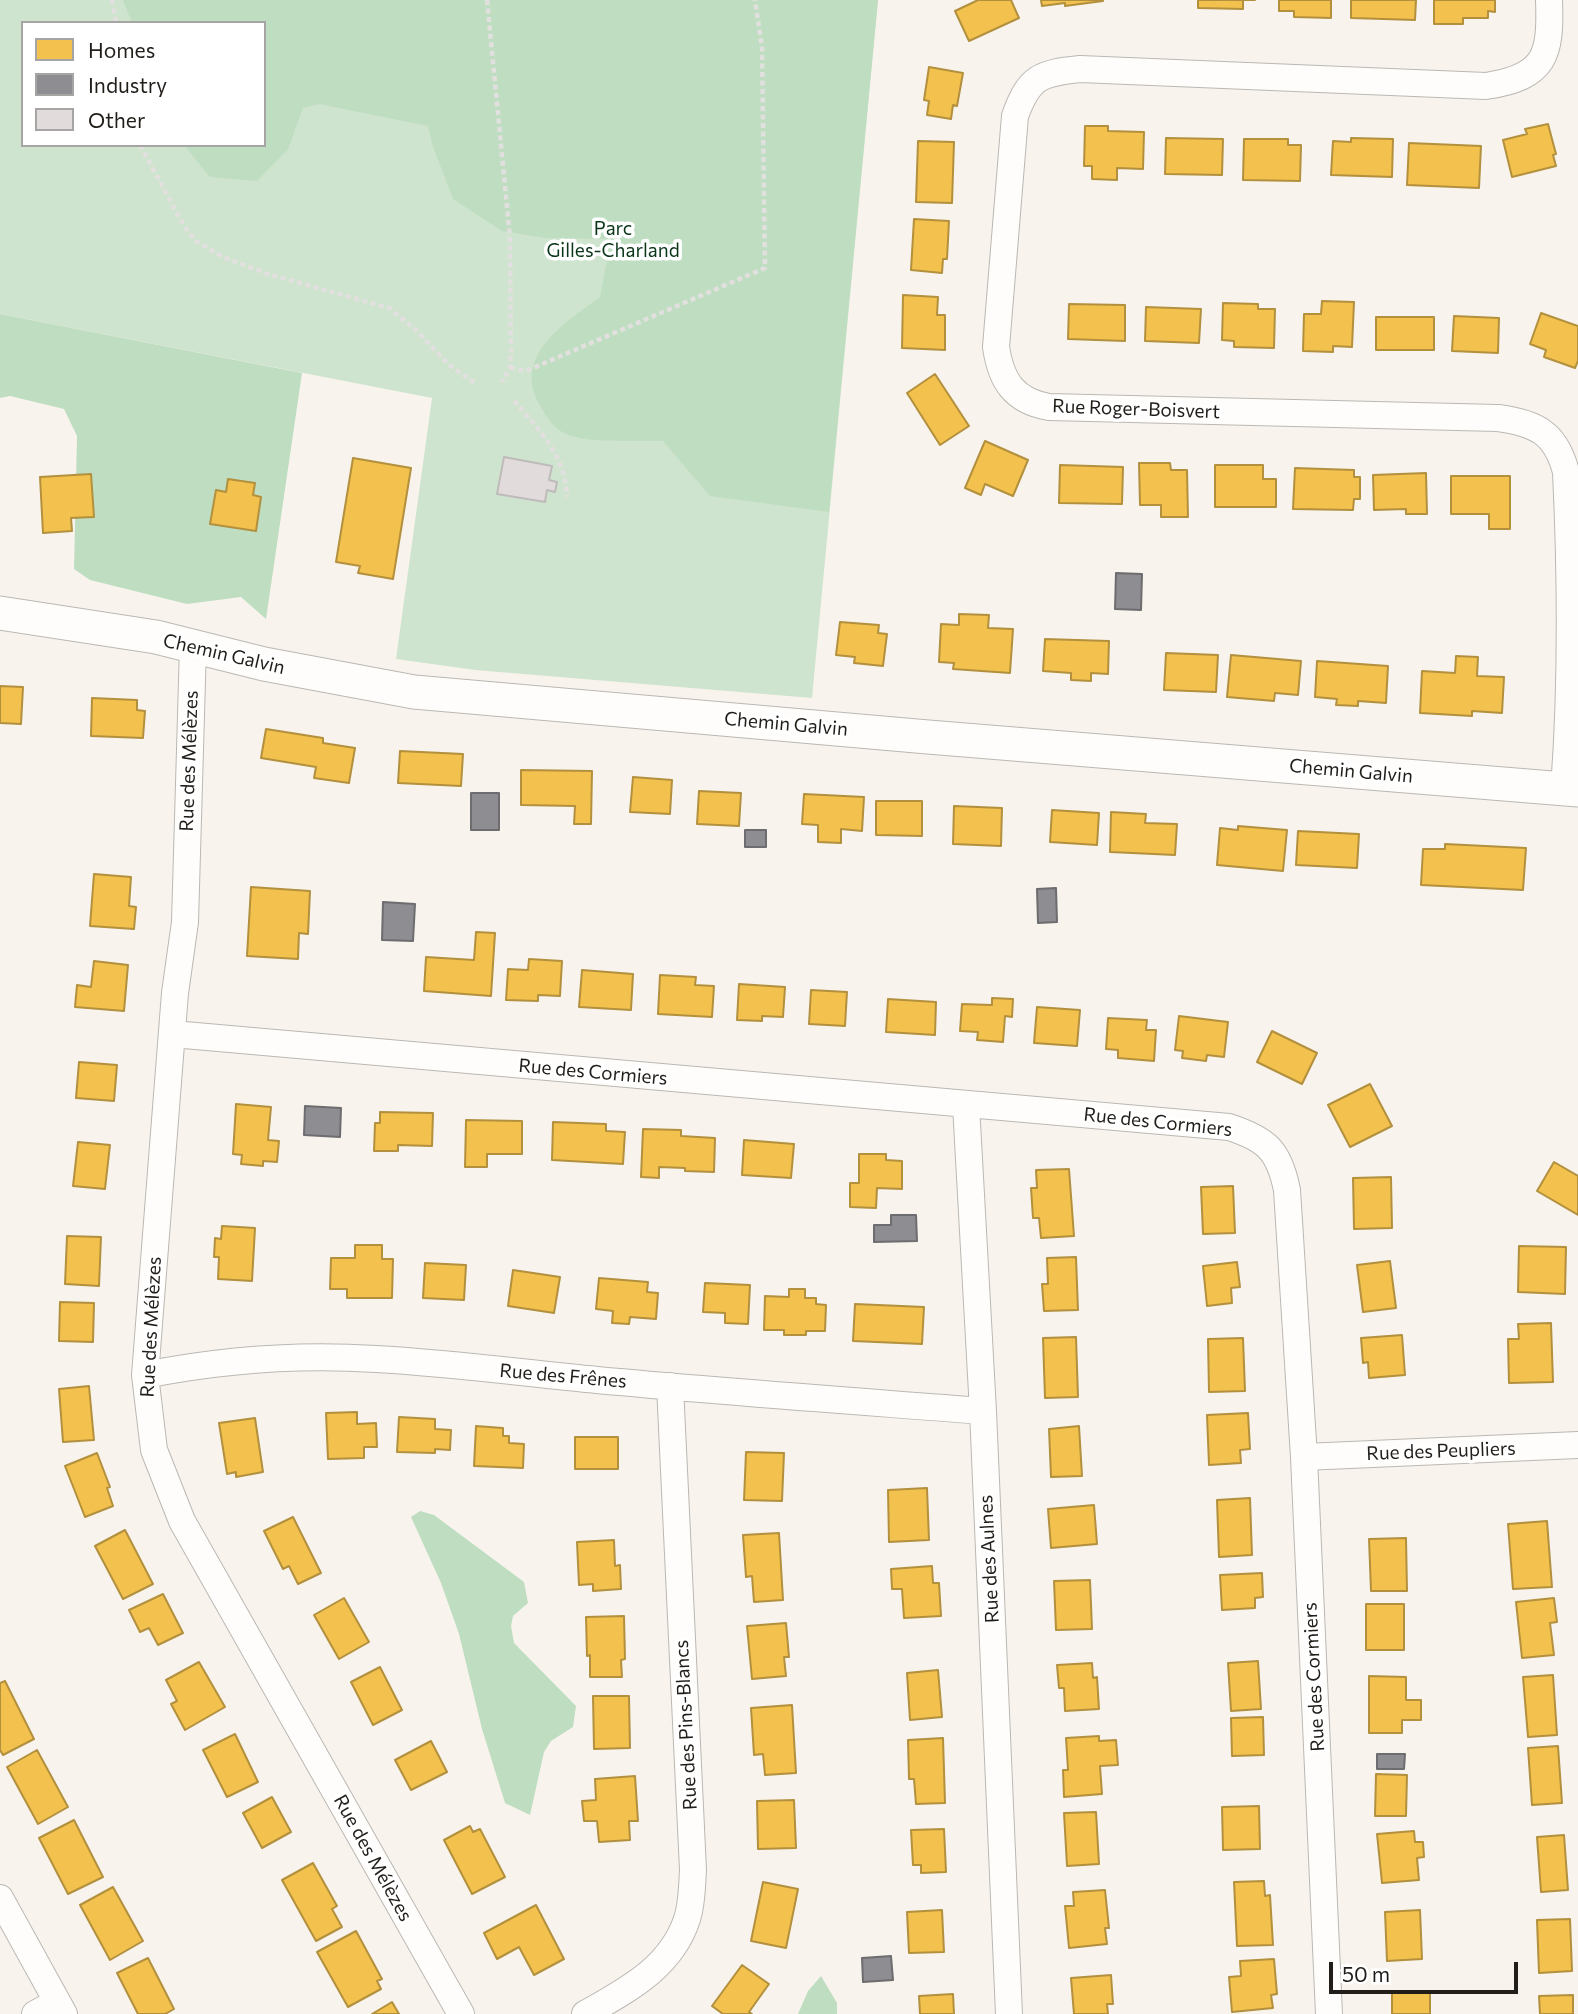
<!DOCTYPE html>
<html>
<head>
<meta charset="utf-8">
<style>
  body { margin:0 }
  #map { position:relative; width:1578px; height:2014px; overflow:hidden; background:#f8f4ed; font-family:Commissioner,sans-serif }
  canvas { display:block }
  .legend { position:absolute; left:21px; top:21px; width:245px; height:126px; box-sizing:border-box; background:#fff; border:2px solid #a6a5a3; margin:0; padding:9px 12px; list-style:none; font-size:21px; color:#211e1a }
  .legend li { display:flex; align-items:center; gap:14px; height:35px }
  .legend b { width:35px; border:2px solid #a6a5a3 }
  .scale { position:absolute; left:1329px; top:1962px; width:189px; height:32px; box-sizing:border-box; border:4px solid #211e1a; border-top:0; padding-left:9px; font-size:21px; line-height:24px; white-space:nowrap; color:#211e1a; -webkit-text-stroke:5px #fff; paint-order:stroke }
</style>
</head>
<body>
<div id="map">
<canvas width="1578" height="2014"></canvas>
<ul class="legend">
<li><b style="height:19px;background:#f2c14e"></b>Homes</li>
<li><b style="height:19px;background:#8d8d92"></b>Industry</li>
<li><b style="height:19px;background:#e1dcdb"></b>Other</li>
</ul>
<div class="scale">50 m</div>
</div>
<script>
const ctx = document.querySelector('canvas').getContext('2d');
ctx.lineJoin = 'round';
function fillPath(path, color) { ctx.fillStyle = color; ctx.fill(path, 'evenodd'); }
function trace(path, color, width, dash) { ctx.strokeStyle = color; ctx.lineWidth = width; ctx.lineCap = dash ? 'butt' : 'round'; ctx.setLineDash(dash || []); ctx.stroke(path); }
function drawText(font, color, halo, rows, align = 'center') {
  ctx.font = font + ' Commissioner,sans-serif'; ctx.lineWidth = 7; ctx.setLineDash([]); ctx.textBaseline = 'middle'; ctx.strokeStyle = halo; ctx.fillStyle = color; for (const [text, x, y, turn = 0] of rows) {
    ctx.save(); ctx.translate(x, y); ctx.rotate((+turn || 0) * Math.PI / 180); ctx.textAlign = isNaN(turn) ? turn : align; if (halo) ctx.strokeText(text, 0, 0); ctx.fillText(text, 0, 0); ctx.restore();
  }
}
fillPath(new Path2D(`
  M0,0H878L812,698L475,670L396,659L432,398L0,314ZM23,23H264V145H23Z`), '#cfe4ce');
fillPath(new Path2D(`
  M123,0H878L829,512L710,496L663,441C640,440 596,443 576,437C556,432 551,424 541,407C510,356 565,323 600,297L611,239L545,238L502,231L453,199L432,144L428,126L319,104L303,108L288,149L257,181L210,177L184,145H264V23H132Z
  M0,314L302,373L266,619L241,597L187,604L90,580L74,569L77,436L64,409L10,396L0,398Z
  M420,1511L434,1515L524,1582L528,1603L513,1616L511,1626L514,1643L576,1706L573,1727L551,1741L544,1752L530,1815L505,1803L482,1729L459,1634L441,1583L411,1517Z
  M821,1976L837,2003V2014H798L808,1991Z`), '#bfddc0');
const homes = new Path2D(`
  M978,0H1011L1019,18L969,41L955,11Z
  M1041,0H1103V1L1065,6V3L1042,6Z
  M1198,0H1255H1243V9L1198,8Z
  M1279,0H1331V18L1294,17V11H1279Z
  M1351,0H1416L1415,20L1351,18Z
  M1434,0H1495V12L1488,11V18H1463V24H1434Z
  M929,67L963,73L957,106L953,105L951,119L927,115L929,101L924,100Z
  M1548,124L1556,154L1553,155L1556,166L1512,177L1503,140L1527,134L1525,129Z
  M1085,126H1108V131L1144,132L1143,169L1117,168V180L1092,179V166H1084Z
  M1166,138L1223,139L1222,175L1165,174Z
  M1351,138L1393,139L1392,177L1331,175L1333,141L1351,142Z
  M1244,139H1288V145H1301L1300,181L1243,180Z
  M918,141L954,142L952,203L916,202Z
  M1409,143L1481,146L1479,188L1407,185Z
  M914,219L949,221L947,259H943L942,273L911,270Z
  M903,295L938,297L937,315H945V350L902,348Z
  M1322,301L1354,302L1352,347L1333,346V352L1303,351L1304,314H1321Z
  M1223,303L1258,304V309H1275L1274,348L1234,347V341L1222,340Z
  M1069,304L1125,305V341L1068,339Z
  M1146,307L1201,309L1199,343L1145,341Z
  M1541,313L1578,326V361L1575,368L1544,357L1546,350L1530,344Z
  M1454,316L1499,318L1498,353L1452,351Z
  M1376,317H1434V350H1376Z
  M935,374L969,426L940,445L907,393Z
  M985,441L1028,460L1013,496L985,484L981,495L965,488Z
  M353,458L411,468L393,579L358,573L360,566L336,562Z
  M1139,463H1170L1171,470H1187L1188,517H1161V505H1140Z
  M1060,465L1123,467L1122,504L1059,503Z
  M1215,465H1263V479H1276V507H1215Z
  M1295,468L1354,470V477H1360V499H1354L1353,510L1293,509Z
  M1426,473L1427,514H1406V509L1374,510L1373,475Z
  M91,474L94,517L71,518L72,531L43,533L40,477Z
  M1451,476H1510V529H1489V514H1451Z
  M228,479L255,483L253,495L261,497L256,531L210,524L216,490L226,492Z
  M959,614L989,615L988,628L1013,629L1010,673L953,669L954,663L939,662L941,624L959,625Z
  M840,622L879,625L878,633L887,634L883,666L854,663L855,657L836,655Z
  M1045,639L1109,641L1108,674L1091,673V681L1071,680V673L1043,671Z
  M1166,653L1218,655L1216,692L1164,690Z
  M1231,655L1301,661L1298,695L1275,693L1274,701L1227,697Z
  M1456,656L1478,657L1477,676L1504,677L1502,713L1472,711V716L1420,713L1422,671L1455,673Z
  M1317,661L1388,666L1386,703L1358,701V706L1336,705L1337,699L1315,697Z
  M0,686L23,687L21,724L0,723Z
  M92,698L137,700V710L145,711L143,738L91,736Z
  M266,729L323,738V743L355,748L349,783L314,778L316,767L261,758Z
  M400,751L463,754L461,786L398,783Z
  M521,770L592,771L591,824H574L575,806L521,805Z
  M633,777L672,780L670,814L630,812Z
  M699,791L741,793L739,826L697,824Z
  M804,794L864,797L862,831L841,829V843L818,842V825L802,824Z
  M876,801H922V836L876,835Z
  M954,806L1002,808L1001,846L953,844Z
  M1052,810L1099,813L1097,845L1050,842Z
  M1111,812L1146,814L1145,823L1177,824L1175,855L1110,852Z
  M1238,826L1287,830L1283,871L1217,865L1220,828L1238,830Z
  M1298,831L1359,834L1357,868L1296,865Z
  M1445,844L1526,848L1523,890L1421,885L1423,849H1445Z
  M94,874L131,877L129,906L136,907L134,929L90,926Z
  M251,887L310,891L308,934L299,933L298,959L247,956Z
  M476,932L495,933L491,996L424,991L426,957L474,960Z
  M529,959L562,961L560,996L538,995V1001L506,1000L508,969L528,970Z
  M94,961L128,965L124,1011L75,1007L77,985L91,987Z
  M582,970L633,974L631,1010L579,1007Z
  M660,975L696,977L695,985L714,986L712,1017L658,1014Z
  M739,984L785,987L783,1017L762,1016V1021L737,1020Z
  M811,990L847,992L845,1026L809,1024Z
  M992,998L1013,999L1012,1017L1005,1016L1003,1042L977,1040L978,1032L960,1031L962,1004L992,1005Z
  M888,999L936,1002L935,1035L886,1032Z
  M1037,1007L1080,1010L1077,1046L1034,1043Z
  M1179,1016L1228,1022L1224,1057L1207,1055L1206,1061L1182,1058L1183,1051L1175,1050Z
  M1108,1018L1147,1020L1146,1030H1156L1154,1061L1118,1058V1050L1106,1049Z
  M1272,1031L1317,1053L1302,1084L1257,1062Z
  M79,1062L117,1065L114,1101L76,1098Z
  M1370,1084L1392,1126L1350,1147L1328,1105Z
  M236,1104L271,1107L268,1140L279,1141L277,1162L263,1161V1166L241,1164L242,1155L233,1154Z
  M380,1112L433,1113L432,1146L398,1145V1151H374L375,1123H380Z
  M466,1120L522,1121V1154H487V1167H465Z
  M553,1122L606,1124V1131L625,1132L623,1164L552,1160Z
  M643,1129L681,1130V1136L715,1138L714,1172L685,1171V1168L659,1167V1178L641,1177Z
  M744,1140L794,1144L791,1178L742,1175Z
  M78,1142L110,1145L105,1189L73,1186Z
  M859,1154H886V1160L902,1161V1189L877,1188L876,1208L850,1207V1183H859Z
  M1554,1162L1578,1176V1215L1537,1191Z
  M1069,1169L1074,1236L1041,1238L1039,1218H1033L1031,1188H1037L1036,1170Z
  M1391,1177L1392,1228L1354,1229L1353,1178Z
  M1233,1186L1235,1233L1203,1234L1201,1187Z
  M222,1226L255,1228L252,1281L218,1279L219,1257H214L215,1238L221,1239Z
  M67,1236L101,1237L99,1286L65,1284Z
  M355,1245H382V1259H393L392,1298H347V1289H330L331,1258H355Z
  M1519,1246L1566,1247L1565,1294L1518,1292Z
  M1076,1257L1078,1310L1044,1311L1042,1284H1048L1047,1258Z
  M1390,1261L1396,1308L1363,1312L1357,1265Z
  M1237,1262L1240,1287L1231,1288L1232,1303L1207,1306L1203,1266Z
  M425,1263L466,1265L464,1300L423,1298Z
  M513,1270L560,1277L554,1313L508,1306Z
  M599,1278L648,1282L647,1292L658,1293L656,1319L630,1317L629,1324L612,1323L613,1311L596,1309Z
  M705,1283L750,1285L748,1324L725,1323V1313L703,1312Z
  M789,1289H805V1298H816V1304L826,1305L825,1331H806V1335H784V1330H764L765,1296L789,1297Z
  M60,1302L94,1303L93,1342L59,1341Z
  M855,1304L924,1307L922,1344L853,1341Z
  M1551,1323L1553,1382L1509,1383L1508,1339H1519L1518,1324Z
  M1402,1335L1405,1375L1369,1378L1368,1362L1363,1363L1361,1338Z
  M1076,1337L1078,1397L1045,1398L1043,1338Z
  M1243,1338L1245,1391L1209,1392L1208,1339Z
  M89,1386L94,1440L63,1442L59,1389Z
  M357,1412V1424L376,1423L377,1447H364V1458L328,1459L326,1413Z
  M1248,1413L1250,1449L1240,1450L1241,1463L1209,1465L1207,1415Z
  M399,1417L435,1419V1429L451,1430L450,1450L435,1449V1453L397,1452Z
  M255,1418L263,1472L236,1477V1472L227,1474L219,1423Z
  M476,1426L503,1428V1436H509V1443L524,1444L523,1468L474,1466Z
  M1079,1426L1082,1476L1051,1477L1049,1429Z
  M575,1437H618V1469H575Z
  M746,1452L784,1453L782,1501L744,1500Z
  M97,1453L110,1487L107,1488L113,1506L85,1517L65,1466Z
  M927,1488L929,1540L889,1542L888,1490Z
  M1250,1498L1252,1555L1219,1557L1217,1500Z
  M1094,1505L1097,1544L1051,1548L1048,1509Z
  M293,1517L321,1573L298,1584L289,1566L283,1569L264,1531Z
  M1547,1521L1552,1587L1513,1589L1508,1524Z
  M125,1530L153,1584L123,1599L95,1546Z
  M779,1533L783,1600L754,1602L752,1576L746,1577L743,1535Z
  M1406,1538L1407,1591H1371L1369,1539Z
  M614,1540L615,1566L620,1565L621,1589L593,1591V1584L579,1585L577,1542Z
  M932,1566L933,1583H939L941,1616L904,1618L902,1589H892L891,1569Z
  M1262,1573L1263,1597L1255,1598V1608L1222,1610L1220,1575Z
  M1090,1580L1092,1629L1056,1630L1054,1581Z
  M163,1594L183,1633L158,1645L149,1628L140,1632L129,1610Z
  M344,1598L369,1642L339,1659L314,1615Z
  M1554,1598L1557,1622L1550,1623L1554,1655L1522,1658L1516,1602Z
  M1366,1604H1404V1650H1366Z
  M624,1616L625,1659L621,1660L622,1677H590V1655L587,1656L586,1617Z
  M786,1623L789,1657H784L786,1676L752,1679L747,1626Z
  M1258,1661L1261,1709L1231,1711L1228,1663Z
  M199,1662L225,1707L185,1730L171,1704L177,1701L166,1680Z
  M1092,1663L1093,1678L1097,1677L1099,1709L1065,1711L1064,1688H1059L1057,1665Z
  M380,1667L402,1710L373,1725L351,1682Z
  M938,1670L942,1717L910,1720L907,1673Z
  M1553,1675L1557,1735L1528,1737L1523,1677Z
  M1369,1676L1406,1677V1700H1421V1720H1402V1733H1369Z
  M5,1681L34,1739L3,1755L0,1750V1683Z
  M593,1696H629L630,1748L594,1749Z
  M792,1705L796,1773L765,1775L763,1754L754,1755L751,1708Z
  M1263,1717L1264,1755L1232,1756L1231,1718Z
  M235,1734L258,1782L227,1797L203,1750Z
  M1099,1736V1741L1116,1740L1118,1765L1100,1766L1102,1794L1064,1797L1063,1770H1068L1066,1738Z
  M943,1738L945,1803L916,1804L914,1779H909L908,1740Z
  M431,1741L447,1772L411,1790L395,1760Z
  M1558,1746L1562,1803L1532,1805L1528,1748Z
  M37,1750L68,1807L38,1824L7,1767Z
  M1376,1774L1407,1775L1406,1816H1375Z
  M635,1776L638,1821H629L630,1840L599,1842L597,1821H584L582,1801L596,1800L595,1779Z
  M272,1797L291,1832L262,1848L243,1813Z
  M794,1800L796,1848L758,1849L757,1801Z
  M1259,1806L1260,1849L1223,1850L1222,1807Z
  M1096,1812L1099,1864L1067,1866L1064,1813Z
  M74,1820L103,1877L68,1894L39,1838Z
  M470,1826L473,1832L480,1829L505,1877L472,1894L444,1840Z
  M944,1829L946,1872L921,1873V1865H913L911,1830Z
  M1414,1831L1415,1842H1423L1424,1857L1417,1858L1419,1880L1382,1883L1377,1834Z
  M1564,1835L1568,1890L1541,1892L1537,1837Z
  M313,1863L337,1906L332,1909L342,1927L316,1941L282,1880Z
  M1264,1881L1265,1896L1270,1895L1273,1945L1237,1946L1234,1882Z
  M763,1882L798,1889L786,1948L751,1941Z
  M113,1887L143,1941L110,1960L80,1905Z
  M1105,1890L1109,1928H1105L1107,1944L1069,1948L1065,1906H1074L1073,1892Z
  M536,1905L564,1959L534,1975L519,1947L497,1959L484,1933Z
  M942,1910L944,1952L909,1953L907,1912Z
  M1420,1910L1422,1959L1387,1961L1385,1912Z
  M1570,1919L1572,1971L1539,1973L1537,1920Z
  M356,1931L382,1979L377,1981L381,1989L348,2007L317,1952Z
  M148,1958L174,2009L165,2014H138L117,1973Z
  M1274,1959L1277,1994L1271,1995L1273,2008L1232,2012L1229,1977L1241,1976L1240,1961Z
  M742,1965L769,1984L749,2012L752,2014H723L712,2006Z
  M1111,1975L1113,2004H1107L1108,2014H1074L1071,1978Z
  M1392,1992H1430V2014H1392Z
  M953,1994L954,2014H920L919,1996Z
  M1573,1995V2014H1540L1539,1996Z
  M392,2002L399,2014H372Z`);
fillPath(homes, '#f2c14e');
trace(homes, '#b3903e', 2);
const industry = new Path2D(`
  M1116,573L1142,574L1141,610L1115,609Z
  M471,793H499V830H471Z
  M745,830H766V847H745Z
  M1056,888L1057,922L1038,923L1037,889Z
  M383,902L415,904L413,941L382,940Z
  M305,1106L341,1108L340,1137L304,1135Z
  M891,1215H916L917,1241L874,1242V1225H891Z
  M1377,1754H1405L1404,1769H1377Z
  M891,1956L893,1980L863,1982L862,1958Z`);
fillPath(industry, '#8d8d92');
trace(industry, '#6d6c6e', 2);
const building = new Path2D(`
  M504,457L552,466L549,480L557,482L555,492L547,490L545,502L497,494Z`);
fillPath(building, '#e1dcdb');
trace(building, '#bfbbba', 2);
const minor = new Path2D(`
  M1549,0C1551,55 1546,77 1486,86L1080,69C1040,73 1029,77 1015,116L996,347C1001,381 1014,401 1049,407L1498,418C1536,423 1556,433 1566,472C1571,578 1572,683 1564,789
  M193,646L185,922L175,993L145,1375L154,1450L182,1521L461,2014
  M173,1034L1229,1127C1266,1139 1279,1150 1287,1190L1304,1457L1329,2014
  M966,1105L983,1411L1009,2014
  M145,1375C220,1360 299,1354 376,1359C450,1363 524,1373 597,1380C726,1392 854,1401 983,1411
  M1304,1457L1578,1445
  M0,1898L64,2014
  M35,2014L57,2002
  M585,2014C627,1990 671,1968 687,1919C692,1904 692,1886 693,1870L670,1386`);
const tertiary = new Path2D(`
  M0,613L156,637L264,664L414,692L928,737L1578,790`);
trace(minor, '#bbb8b3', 28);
trace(tertiary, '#bbb8b3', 35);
trace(new Path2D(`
  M112,0L116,23
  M487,0L510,238L511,350L510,368L502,382
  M140,145L184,226L196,241L223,257L268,274L389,308L415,329L448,364L476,384
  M510,368L526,371L765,268L762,48L755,0
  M514,401C539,429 566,457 567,497`), '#e2e0df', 4.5, [5, 3.5]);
trace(minor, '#fefdfc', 26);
trace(tertiary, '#fefdfc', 33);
drawText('19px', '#0a3518', '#fff', [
  ["Parc",613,229],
  ["Gilles-Charland",613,251]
]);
drawText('19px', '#211e1a', '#fff', [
  ["Rue Roger-Boisvert",1136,409,2],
  ["Chemin Galvin",224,654,13],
  ["Chemin Galvin",786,724,5],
  ["Rue des Mélèzes",189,761,-88],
  ["Chemin Galvin",1351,771,5],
  ["Rue des Cormiers",593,1072,5],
  ["Rue des Cormiers",1158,1122,6],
  ["Rue des Mélèzes",151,1327,-87],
  ["Rue des Frênes",563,1376,5],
  ["Rue des Peupliers",1441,1451,-2],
  ["Rue des Aulnes",989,1559,-93],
  ["Rue des Cormiers",1314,1677,-93],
  ["Rue des Pins-Blancs",686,1725,-93],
  ["Rue des Mélèzes",373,1858,61]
]);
</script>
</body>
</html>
